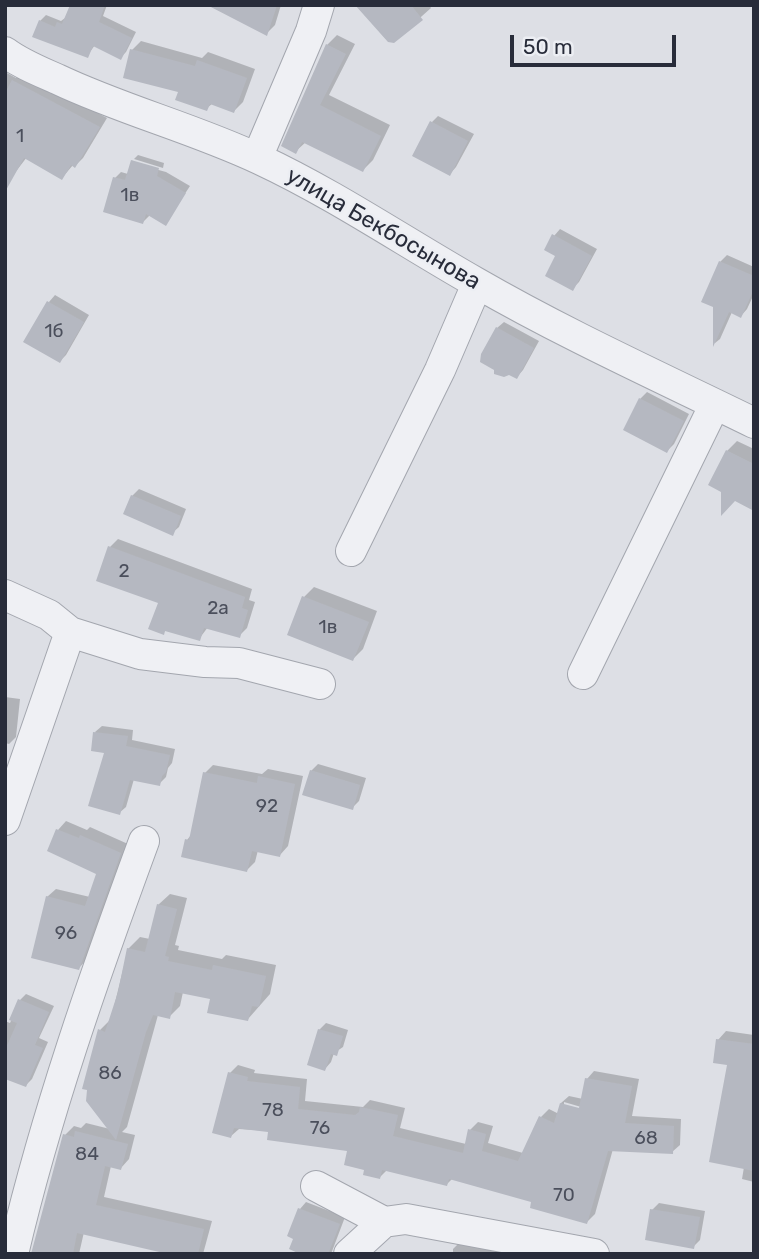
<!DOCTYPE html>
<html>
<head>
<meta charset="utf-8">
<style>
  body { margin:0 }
  #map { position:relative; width:759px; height:1259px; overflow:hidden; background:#dddfe5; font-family:Rubik,sans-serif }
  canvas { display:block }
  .frame { position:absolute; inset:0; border:7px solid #282c3a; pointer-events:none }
  .scale { position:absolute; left:510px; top:35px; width:166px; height:32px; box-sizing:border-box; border:4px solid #282c3a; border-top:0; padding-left:9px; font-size:21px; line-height:24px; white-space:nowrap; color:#282c3a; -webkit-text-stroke:5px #eceef3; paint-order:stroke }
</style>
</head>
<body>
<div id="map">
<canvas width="759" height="1259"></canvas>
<div class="frame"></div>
<div class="scale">50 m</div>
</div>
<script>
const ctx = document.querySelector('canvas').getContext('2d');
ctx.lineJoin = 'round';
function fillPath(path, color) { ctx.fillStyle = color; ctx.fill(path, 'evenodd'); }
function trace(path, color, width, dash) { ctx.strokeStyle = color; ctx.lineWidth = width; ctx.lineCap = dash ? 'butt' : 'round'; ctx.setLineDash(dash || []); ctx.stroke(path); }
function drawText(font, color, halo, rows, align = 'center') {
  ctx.font = font + ' Rubik,sans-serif'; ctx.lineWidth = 5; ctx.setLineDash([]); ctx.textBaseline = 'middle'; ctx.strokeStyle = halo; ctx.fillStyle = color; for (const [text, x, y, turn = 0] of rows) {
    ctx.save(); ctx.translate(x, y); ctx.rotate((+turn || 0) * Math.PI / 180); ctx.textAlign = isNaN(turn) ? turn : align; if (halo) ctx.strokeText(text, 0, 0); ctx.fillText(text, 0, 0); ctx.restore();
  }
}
fillPath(new Path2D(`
  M72,5H107L103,16L136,32L126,52L120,58L95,45L87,56L40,21L46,15L61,21L65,18H67Z
  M208,5H281L275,25L266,34Z
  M357,5H429L431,8L394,41L386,39Z
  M337,35L355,44L329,95L390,125L373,160L363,170L306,142L296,151L327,45Z
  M141,41L202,58L208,52L255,69L243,102L234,111L213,103L206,109L132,50Z
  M5,72L16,78L22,73L107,118L83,158L75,166L73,165L62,178L27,157L14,174L5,169Z
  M438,116L474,134L456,167L450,174L432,122Z
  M138,155L164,163L163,168L134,159Z
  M133,160V163L166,172L190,186L165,224L150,215L143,222L115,178L121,172L128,174Z
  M560,229L597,249L579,282L573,288L558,256L554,236Z
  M727,255L754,267V294L747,309L741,316L732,312L720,339L715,343L714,306L720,262Z
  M55,295L89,315L66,355L60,361L49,302Z
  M504,322L539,341L523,370L517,377L495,369L497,328Z
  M647,392L689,414L674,444L667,451L640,399Z
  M737,441L754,449V509L727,451Z
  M139,489L186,509L179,527L172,533L132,496Z
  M118,539L252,589L249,600L255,602L247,628L239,636L208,627L199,639L167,629L163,633L160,602L110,547Z
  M314,587L377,611L363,649L353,659L304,597Z
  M5,697L20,699L16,737L9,744L5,743Z
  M102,726L133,730L132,740L175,749L172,763L168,768L166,777L159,784L134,779L126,807L119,813L106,751L95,732Z
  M318,764L366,778L359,801L352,808L311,771Z
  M213,765L262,774L268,769L303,776L288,846L280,855L258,850L255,862L247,870L187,840L191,835L205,773Z
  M66,821L87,830L90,827L128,844L87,959L79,968L47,897L56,889L90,897L98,873L58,830Z
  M170,894L187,898L175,945L179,946L178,950L222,959L226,955L276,965L270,994L248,1019L212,998L183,992L180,1006L169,1017L158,1015L127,1127L122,1132L135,1135L129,1159L121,1168L111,1166L104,1197L212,1221L203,1254H165L166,1251L84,1232L79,1254H33L65,1135L74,1126L81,1128L86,1123L110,1129L100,1030L111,1019L128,949L140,937L150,939L158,905Z
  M26,994L54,1006L39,1038L48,1042L32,1079L26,1085L5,1077V1021L10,1023L20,1000Z
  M326,1023L348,1030L343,1047L334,1053L331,1062L325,1069L319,1030Z
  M726,1031L754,1035V1182L742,1179L744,1167L729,1063L718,1040Z
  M238,1065L255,1070L254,1073L307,1079L305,1101L363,1107L370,1100L405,1108L400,1128L466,1144L470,1130L478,1122L493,1126L488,1143L523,1153L541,1117L549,1109L559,1114L561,1103L569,1096L583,1099L587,1079L594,1071L639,1079L632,1116L681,1119L680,1145L672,1152L613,1149L595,1214L587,1222L534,1201L453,1178L447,1184L387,1170L380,1177L366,1168L349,1149L270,1131L239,1129L231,1136L230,1073ZM564,1102L588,1109L587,1112L564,1106Z
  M306,1202L345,1217L331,1254H305L300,1209Z
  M659,1203L705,1211L700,1240L693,1247L652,1210Z
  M463,1239L546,1254H453V1249Z`), '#0003');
fillPath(new Path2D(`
  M70,5H105L99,22L132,38L121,60L93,46L88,58L32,37L39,20L55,27L57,22L62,24Z
  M207,5H277L267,36Z
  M355,5H411L423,20L394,43L388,42Z
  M326,44L346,54L320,105L381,136L363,172L302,142L296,154L281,146Z
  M130,49L195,66L197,60L247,78L234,113L210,104L207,111L175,100L178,92L123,78Z
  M12,80L100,127L75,168L71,165L62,180L24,158L5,192V93Z
  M430,121L468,141L450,176L412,156Z
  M131,160L159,168L157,176L186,193L166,226L146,214L143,224L103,212L113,177L125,180Z
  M552,234L592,256L573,291L545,276L555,256L544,250Z
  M719,261L754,276V289L741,318L729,312L713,347V307L701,302Z
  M47,301L84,322L60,363L23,342Z
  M496,327L534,348L517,379L509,375L504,377L494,374V370L480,362L481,354Z
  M639,398L684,421L667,453L623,430Z
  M726,450L754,464V511L735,501L721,516V492L708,485Z
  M131,495L181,516L173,536L123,514Z
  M108,546L245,597L242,608L248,610L240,638L204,628L200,641L165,631L164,635L148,629L158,603L96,581Z
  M302,596L369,622L353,661L287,635Z
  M93,732L128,736L126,746L170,755L166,772L162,776L160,786L130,780L120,815L88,806L104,753L91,751Z
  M310,770L360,785L353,810L302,795Z
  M203,772L257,783L258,776L295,784L280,857L252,851L247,872L181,857L185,839L189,840Z
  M56,829L79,838L80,835L121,853L79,970L31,958L46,896L85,906L96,874L47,851Z
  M157,904L177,909L165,956L169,957L168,961L212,970L213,965L266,976L259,1007L252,1006L248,1021L207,1013L210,999L175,992L170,1019L153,1015L146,1032L116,1140L86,1101L87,1090L82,1089L98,1029L105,1032L118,992L127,948L145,952Z
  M18,999L49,1012L35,1045L43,1048L26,1087L5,1079V1050L17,1023L9,1020Z
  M318,1029L343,1036L337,1056L331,1054L325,1071L307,1065Z
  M716,1039L754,1044V1171L709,1162L727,1065L713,1063Z
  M228,1072L248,1077L247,1081L300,1087L298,1109L355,1115L359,1112L360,1107L398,1115L393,1136L463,1153L468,1129L486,1134L482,1151L518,1161L539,1116L554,1123L560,1103L579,1108L585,1078L632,1086L625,1123L674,1126L673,1154L608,1151L587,1224L530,1208L531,1202L449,1179L447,1186L382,1170L380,1179L363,1175L364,1170L344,1165L347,1151L267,1140L268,1132L234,1128L231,1138L212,1133Z
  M75,1131L128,1144L121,1170L105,1166L96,1205L204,1229L198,1254H168L77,1233L73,1254H31L63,1134L74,1137Z
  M298,1208L340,1224L328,1254H300L289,1249L293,1239L287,1236Z
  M650,1209L700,1217L694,1249L645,1240Z`), '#b5b8c1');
const minor = new Path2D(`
  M5,52C21,64 39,71 57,79C122,110 193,128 259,159C334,194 403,241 475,282C565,334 660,377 754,423
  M257,158L311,31L319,5
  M351,551L440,370L477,284
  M5,595L49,615L70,632L140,654L205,662L239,663L320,684
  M583,674L715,404
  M5,820L70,632
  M316,1186L384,1222
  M13,1254C46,1113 94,977 144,841
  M349,1254L384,1222L406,1219L594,1254`);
trace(minor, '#a3a6ae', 32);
trace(minor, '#eff0f4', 30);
drawText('19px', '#4b4f5c', null, [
  ["1",20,137],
  ["1в",130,196],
  ["1б",54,332],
  ["2",124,572],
  ["2а",218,609],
  ["1в",328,628],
  ["92",267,807],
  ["96",66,934],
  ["86",110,1074],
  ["78",273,1111],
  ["76",320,1129],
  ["68",646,1139],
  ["84",87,1155],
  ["70",564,1196]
]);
drawText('23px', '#282c3a', '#eceef3', [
  ["улица Бекбосынова",383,229,30]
]);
</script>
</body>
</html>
